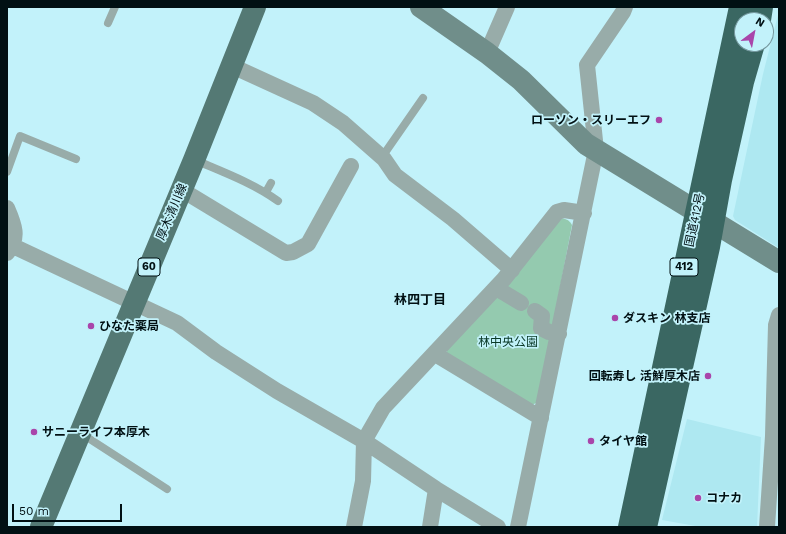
<!DOCTYPE html>
<html>
<head>
<meta charset="utf-8">
<style>
  body { margin:0 }
  #map { position:relative; width:786px; height:534px; overflow:hidden; background:#c2f2fa; font-family:"Work Sans",sans-serif }
  canvas { display:block }
  .frame { position:absolute; inset:0; border:8px solid #011013; pointer-events:none }
  .north { position:absolute; left:734px; top:12px; width:40px; height:40px; box-sizing:border-box; background:#c2f2fa; border:1px solid #75989e; border-radius:50%; rotate:32deg; font-size:11px; font-weight:700; line-height:16px; text-align:center; color:#011013 }
  .north::after { content:''; display:block; margin:auto; width:14px; height:18px; background:#a945aa; clip-path:polygon(50% 0,100% 100%,50% 72%,0 100%) }
  .scale { position:absolute; left:12px; top:504px; width:110px; height:18px; box-sizing:border-box; border:2px solid #011013; border-top:0; padding-left:5px; font-size:12px; line-height:14px; white-space:nowrap; color:#011013; -webkit-text-stroke:3px #c2f2fa; paint-order:stroke }
</style>
</head>
<body>
<div id="map">
<canvas width="786" height="534"></canvas>
<div class="frame"></div>
<div class="north">N</div>
<div class="scale">50 m</div>
</div>
<script>
const ctx = document.querySelector('canvas').getContext('2d');
ctx.lineJoin = 'round';
function fillPath(path, color) { ctx.fillStyle = color; ctx.fill(path, 'evenodd'); }
function trace(path, color, width, dash) { ctx.strokeStyle = color; ctx.lineWidth = width; ctx.lineCap = dash ? 'butt' : 'round'; ctx.setLineDash(dash || []); ctx.stroke(path); }
function drawText(font, color, halo, rows, align = 'center') {
  ctx.font = font + ' "Work Sans","Noto Sans JP",sans-serif'; ctx.lineWidth = 3.5; ctx.setLineDash([]); ctx.textBaseline = 'middle'; ctx.strokeStyle = halo; ctx.fillStyle = color; for (const [text, x, y, turn = 0] of rows) {
    ctx.save(); ctx.translate(x, y); ctx.rotate((+turn || 0) * Math.PI / 180); ctx.textAlign = isNaN(turn) ? turn : align; if (halo) ctx.strokeText(text, 0, 0); ctx.fillText(text, 0, 0); ctx.restore();
  }
}
fillPath(new Path2D(`
  M779,11V248L735,220L733,216L763,74Z
  M687,419L761,437L757,527H701L662,520Z`), '#aee8f1');
fillPath(new Path2D(`
  M560,219C566,218 569,220 572,225L538,402L532,405L447,353V348Z`), '#94caaf');
trace(new Path2D(`
  M108,23L115,7
  M382,157L423,98
  M195,160C223,172 253,183 278,201
  M7,172L20,136L76,159
  M266,192L271,183
  M82,434L167,489`), '#98aca9', 8);
trace(new Path2D(`
  M487,53L507,7
  M232,66L313,103L343,123L384,159L395,175L453,219L512,270
  M182,190L286,253L293,252L308,244L351,166
  M7,208C14,224 20,238 7,253
  M13,246L177,323L216,352L277,391L364,441L436,489L498,527
  M496,288L521,303
  M535,311L542,316L541,328L549,332L559,334
  M435,354L541,418
  M354,527L363,481L364,441L383,408L504,279L557,212L564,210L584,213
  M430,527L436,489
  M518,527L596,150L587,65L623,12L625,7
  M767,527L773,436L776,325L779,315`), '#98aca9', 16);
trace(new Path2D(`
  M421,7L487,53L521,80L586,144L779,262`), '#708e8a', 22);
trace(new Path2D(`
  M41,527L194,160L255,7`), '#547974', 22);
trace(new Path2D(`
  M760,20L762,7
  M629,527L740,7
  M646,527L709,247L721,180L743,82L754,44`), '#3a6762', 22);
for (const [x, y, r, color] of [
  [659,120,4,"#a945aa"],
  [615,318,4,"#a945aa"],
  [91,326,4,"#a945aa"],
  [708,376,4,"#a945aa"],
  [34,432,4,"#a945aa"],
  [591,441,4,"#a945aa"],
  [698,498,4,"#a945aa"]
]) { const dot = new Path2D(); dot.arc(x, y, r, 0, 2 * Math.PI); ctx.fillStyle = color; ctx.fill(dot); trace(dot, '#c2f2fa', 1.5); }
for (const [x, y, w] of [
  [149,267,22],
  [684,267,28]
]) { const box = new Path2D(); box.roundRect(x - w / 2, y - 9, w, 18, 3); ctx.fillStyle = '#c2f2fa'; ctx.fill(box); trace(box, '#011013', 1); }
drawText('bold 11px', '#011013', null, [
  ["60",149,267],
  ["412",684,267]
]);
drawText('bold 12px', '#011013', '#c2f2fa', [
  ["ローソン・スリーエフ",651,120,"right"],
  ["ダスキン 林支店",623,318],
  ["ひなた薬局",99,326],
  ["回転寿し 活鮮厚木店",700,376,"right"],
  ["サニーライフ本厚木",42,432],
  ["タイヤ館",599,441],
  ["コナカ",706,498]
], 'left');
drawText('12px', '#011013', '#c2f2fa', [
  ["厚木清川線",172,212,-67],
  ["国道412号",695,220,-78]
]);
drawText('12px', '#093826', '#c2f2fa', [
  ["林中央公園",508,342]
]);
drawText('bold 13px', '#011013', '#c2f2fa', [
  ["林四丁目",420,300]
]);
</script>
</body>
</html>
